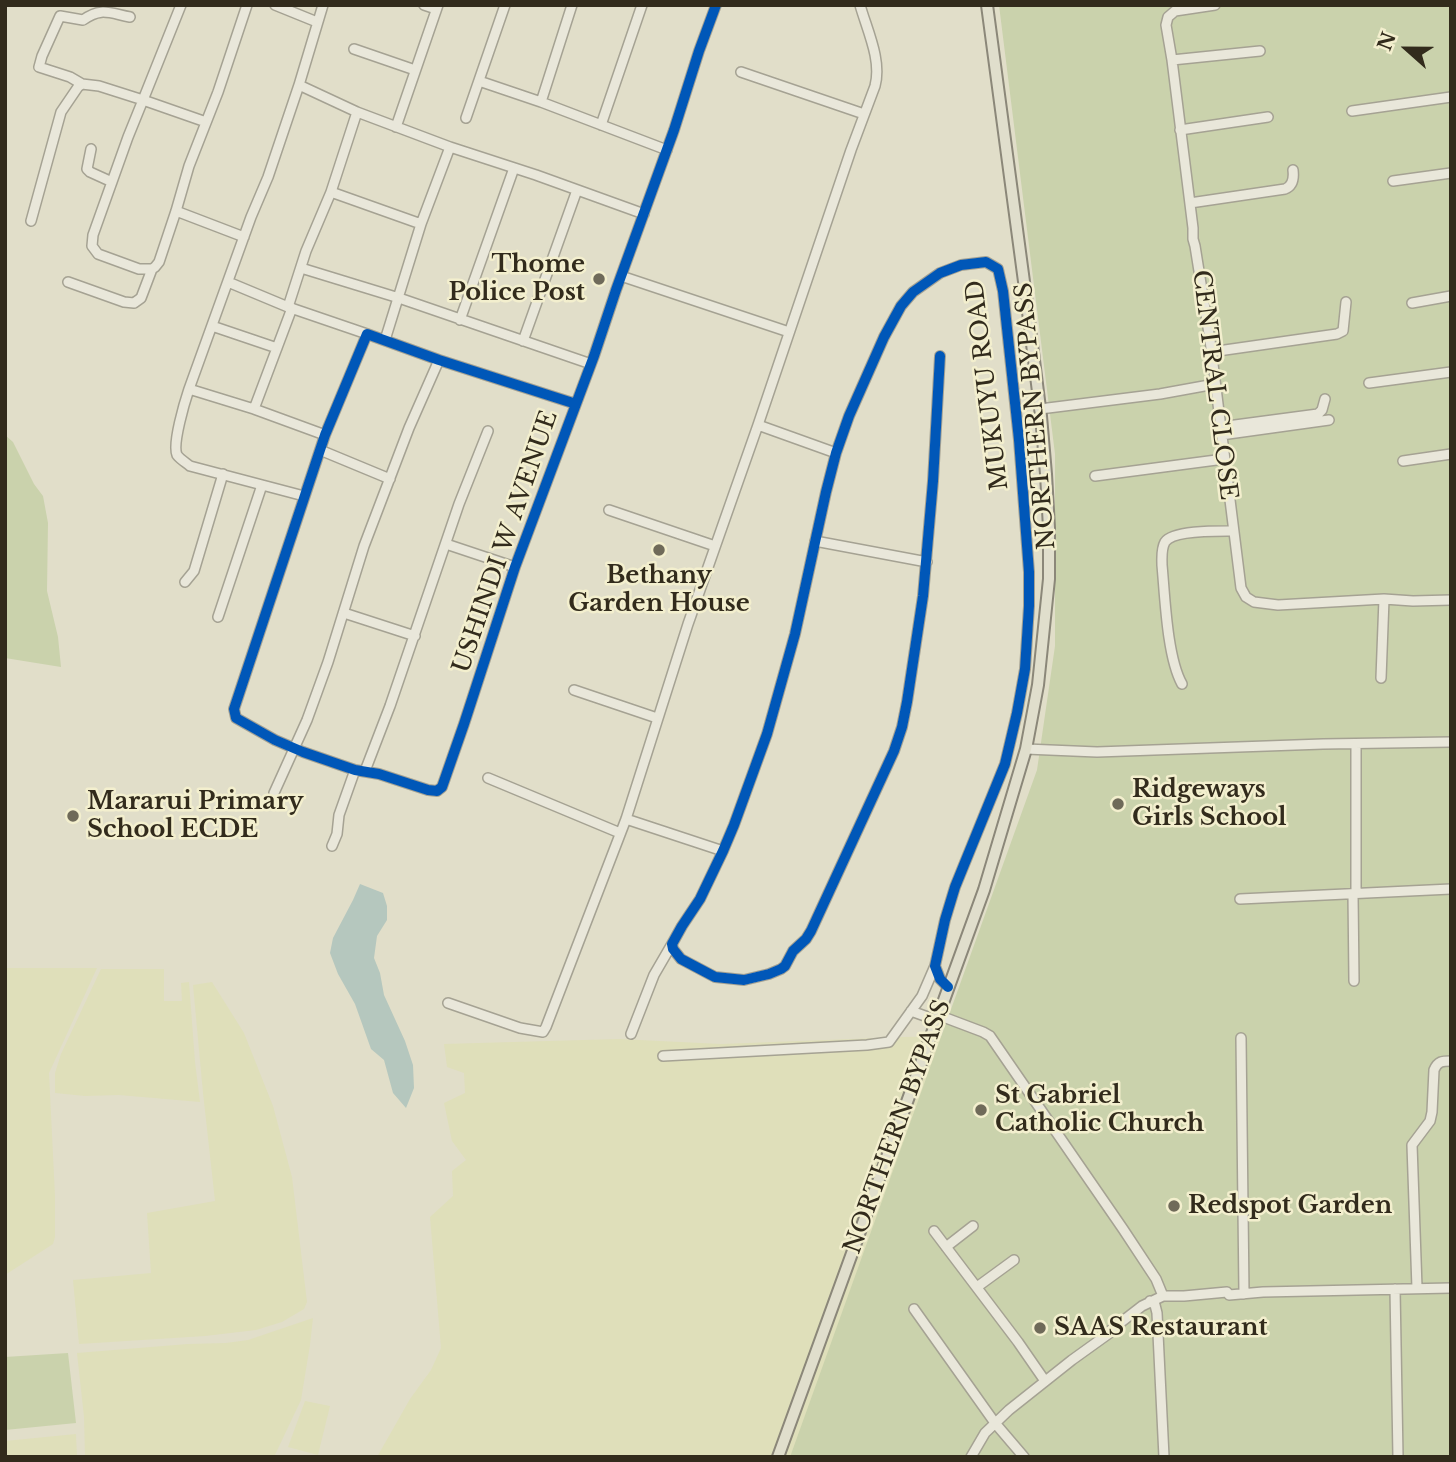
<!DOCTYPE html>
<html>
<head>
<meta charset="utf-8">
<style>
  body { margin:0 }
  #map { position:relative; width:1456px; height:1462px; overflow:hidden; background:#e1dec9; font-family:"Libre Baskerville",serif }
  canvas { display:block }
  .frame { position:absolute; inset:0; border:7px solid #322b1c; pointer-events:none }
  .north { position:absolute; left:1372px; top:14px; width:70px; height:70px; -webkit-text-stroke:5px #f3efce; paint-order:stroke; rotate:291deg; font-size:19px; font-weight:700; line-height:28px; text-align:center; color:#322b1c }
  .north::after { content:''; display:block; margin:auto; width:24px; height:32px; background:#322b1c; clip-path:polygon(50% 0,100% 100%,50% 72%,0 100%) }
</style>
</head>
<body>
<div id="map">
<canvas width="1456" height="1462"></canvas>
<div class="frame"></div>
<div class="north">N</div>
</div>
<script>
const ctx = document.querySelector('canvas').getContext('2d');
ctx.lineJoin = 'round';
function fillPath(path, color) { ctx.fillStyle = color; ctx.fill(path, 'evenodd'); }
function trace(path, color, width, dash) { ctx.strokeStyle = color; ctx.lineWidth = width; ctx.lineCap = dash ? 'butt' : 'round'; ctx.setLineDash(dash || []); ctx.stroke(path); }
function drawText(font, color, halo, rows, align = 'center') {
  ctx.font = font + ' "Libre Baskerville",serif'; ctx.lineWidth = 5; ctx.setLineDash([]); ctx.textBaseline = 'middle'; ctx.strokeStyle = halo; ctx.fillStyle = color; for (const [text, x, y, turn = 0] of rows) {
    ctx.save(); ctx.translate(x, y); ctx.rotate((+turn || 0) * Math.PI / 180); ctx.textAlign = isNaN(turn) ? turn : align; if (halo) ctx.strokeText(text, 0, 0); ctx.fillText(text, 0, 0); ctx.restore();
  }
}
fillPath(new Path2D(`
  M5,968H97L49,1073L55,1196V1237L53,1244L5,1275Z
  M101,969H164V1001H182L181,983L189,982L195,1062L200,1102L119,1095L85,1096L55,1093V1073L61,1054Z
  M212,982L244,1033L273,1106L292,1177L307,1302L304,1309L282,1322L256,1330L205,1336L79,1344L73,1280L151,1273L147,1213L215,1201L203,1093L193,985Z
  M985,1035L826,1457H377L410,1399L431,1370L441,1348L430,1217L453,1196L452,1171L466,1160L452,1141L444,1103L465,1093L464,1073L447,1067L444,1044L619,1039L721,1044L904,1037Z
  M313,1318L310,1345L301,1400L274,1457H85L84,1417L77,1353L188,1344L226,1343L248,1340Z
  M305,1401L330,1406L318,1455L288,1447Z
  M76,1434L77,1457H5V1441Z`), '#dfdfba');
fillPath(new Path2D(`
  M999,5H1451V1457H790L1037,770L1055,646V454Z
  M5,435L13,442L34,484L43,496L48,523L47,591L58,637L61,667L5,658Z
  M68,1353L76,1423L5,1430V1357Z`), '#cad2ac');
fillPath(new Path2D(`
  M360,884L383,893L387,906V920L377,936L374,958L380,973L384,995L405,1041L413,1065L414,1088L406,1108L393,1093L384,1060L371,1049L355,1004L338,974L330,953L333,938L353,900Z`), '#b5c7be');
const minor = new Path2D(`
  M275,5L317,22
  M323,5L299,85L357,112L450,147L536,175L644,214
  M424,5L436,9
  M1215,5L1175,11L1168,17L1166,25L1172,60L1193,228V239L1195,246L1210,340L1241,588L1246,597L1254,602L1278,605L1384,599L1413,601L1451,600
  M354,49L415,70
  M1172,60L1260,51
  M741,72L864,114
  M479,81L541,102L667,150
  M82,84L70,77L39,67L42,56L60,16L83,20C101,7 109,13 130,17
  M299,85L268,177L251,217L189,389L254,409L325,435
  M541,102L572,5
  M1352,111L1451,97
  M357,112L331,192L421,224
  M466,118L505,5
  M206,122L143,100L128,137L93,235L92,246L98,254L139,269H152L155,267L159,262L176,211L189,166L218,92L247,5
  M601,125L642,5
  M396,127L438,5
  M1180,130L1268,117
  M91,149L87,169L90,172L112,182
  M1393,181L1451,173
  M1190,203L1285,189C1293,186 1294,178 1293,170
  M176,211L244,237
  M31,221L61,112L78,87L82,84L99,86L143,100L181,5
  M301,268L399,298L591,364
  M621,276L789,332
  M68,282L124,302L134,303L141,298L152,269
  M228,282L288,307L367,334
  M1412,303L1451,296
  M288,307L306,251L331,192
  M460,320L514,168
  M212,326L277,348
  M385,340L421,224L450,147
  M523,341L577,190
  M1211,352L1337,334L1343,331L1346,302
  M940,356L933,481L923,596L907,702L902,727L894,751L811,931L806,939L793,951L785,966L781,969L769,974L744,980L715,977L681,959L673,949L672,944L682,926L700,899L723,851L734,825L767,734L795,634L826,492L836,453L849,416L884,337L901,306L913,292L940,273L961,265L986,262L998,269L1003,291L1019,440L1029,572V606L1025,669L1017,713L1005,764L955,887L945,920L935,966L940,979L948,987
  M1369,383L1451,372
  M189,389C185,401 172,444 177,455C180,459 185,462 190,466L304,496
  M576,404L439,360L367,334L325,435L234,709L236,718L275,740L303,752L355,770L379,774L428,790L437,791L442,787L464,724L515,567L594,356L616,290L674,130L699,51L716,5
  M254,409L292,308
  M1040,409L1160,394L1215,384
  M758,425L836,453
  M1220,427L1318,414L1322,410L1325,399
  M1221,435L1329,420
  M1019,440L1042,438
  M320,450L390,479
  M1403,461L1451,454
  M1095,476L1224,459
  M609,510L715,546
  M815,541L927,562
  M446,544L515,567
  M185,582L194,571L223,474
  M344,613L415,636
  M218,617L262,485
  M1381,678L1384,599
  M1182,684C1167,657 1165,597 1162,565C1162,558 1161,549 1165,542C1173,530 1219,531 1233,531
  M574,690L657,718
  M1026,749L1097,752L1323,744L1451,742
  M365,771L390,706L459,504L488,431
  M488,778L620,833
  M274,793L307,720L328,662L364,546L409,428L439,360
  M626,819L723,851
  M332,846L337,834L339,815L355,770
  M1356,893V744
  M1353,894L1354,981
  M1240,899L1451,889
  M448,1003L520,1028L543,1032L546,1027L626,819L688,624L758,425L851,150L875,86C882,60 867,30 860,5
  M911,1011L936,1020
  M938,1015L983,1032L990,1036L1123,1229L1156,1279L1163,1296
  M631,1034L654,975L672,944
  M1241,1038L1244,1294
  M663,1056L867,1045L889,1042L922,996L935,966
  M934,1231L1018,1342L1045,1381
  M946,1247L973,1226
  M977,1287L1014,1260
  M1417,1288L1412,1145L1430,1121L1432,1112L1434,1070C1438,1061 1442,1061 1451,1061
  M1395,1289L1398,1457
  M1150,1301L1155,1305L1157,1313L1164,1457
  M914,1309L995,1423L1024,1457
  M971,1457L985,1433L1009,1410L1072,1360L1111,1332V1330L1142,1306L1163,1296H1184L1227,1292L1229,1295L1263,1292L1451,1288`);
const major = new Path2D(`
  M778,1457L984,890L1026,749L1038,685L1049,579V528L1046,474L1041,416L1027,304L987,5`);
trace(minor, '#a5a293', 12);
trace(major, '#8b8779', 14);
trace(minor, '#e9e7da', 9);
trace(major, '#e0decc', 10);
trace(new Path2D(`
  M940,356L933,481L923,596L907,702L902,727L894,751L811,931L806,939L793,951L785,966L781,969L769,974L744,980L715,977L681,959L673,949L672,944L682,926L700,899L723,851L734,825L767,734L795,634L826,492L836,453L849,416L884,337L901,306L913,292L940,273L961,265L986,262L998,269L1003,291L1019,440L1029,572V606L1025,669L1017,713L1005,764L955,887L945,920L935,966L940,979L948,987
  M576,404L439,360L367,334L325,435L234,709L236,718L275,740L303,752L355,770L379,774L428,790L437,791L442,787L464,724L515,567L594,356L616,290L674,130L699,51L716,5`), '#0057b8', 10);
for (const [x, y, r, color] of [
  [599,279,7,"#6f6a59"],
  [659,550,7,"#6f6a59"],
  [1118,804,7,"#6f6a59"],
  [73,816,7,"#6f6a59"],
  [981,1110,7,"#6f6a59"],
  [1174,1206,7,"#6f6a59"],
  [1040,1328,7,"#6f6a59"]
]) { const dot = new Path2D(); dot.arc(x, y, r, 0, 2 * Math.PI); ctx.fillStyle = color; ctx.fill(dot); trace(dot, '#f3efce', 2.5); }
drawText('bold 24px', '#322b1c', '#f3efce', [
  ["Thome",585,265,"right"],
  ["Police Post",585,293,"right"],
  ["Bethany",659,576,"center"],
  ["Garden House",659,604,"center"],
  ["Ridgeways",1132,790],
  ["Girls School",1132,818],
  ["Mararui Primary",87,802],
  ["School ECDE",87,830],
  ["St Gabriel",995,1096],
  ["Catholic Church",995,1124],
  ["Redspot Garden",1188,1206],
  ["SAAS Restaurant",1054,1328]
], 'left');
drawText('24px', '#322b1c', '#f3efce', [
  ["MUKUYU ROAD",988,385,-97],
  ["CENTRAL CLOSE",1214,385,83],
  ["NORTHERN BYPASS",1036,416,-95],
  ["USHINDI W AVENUE",506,542,-71],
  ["NORTHERN BYPASS",898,1127,-70]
]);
</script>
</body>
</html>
